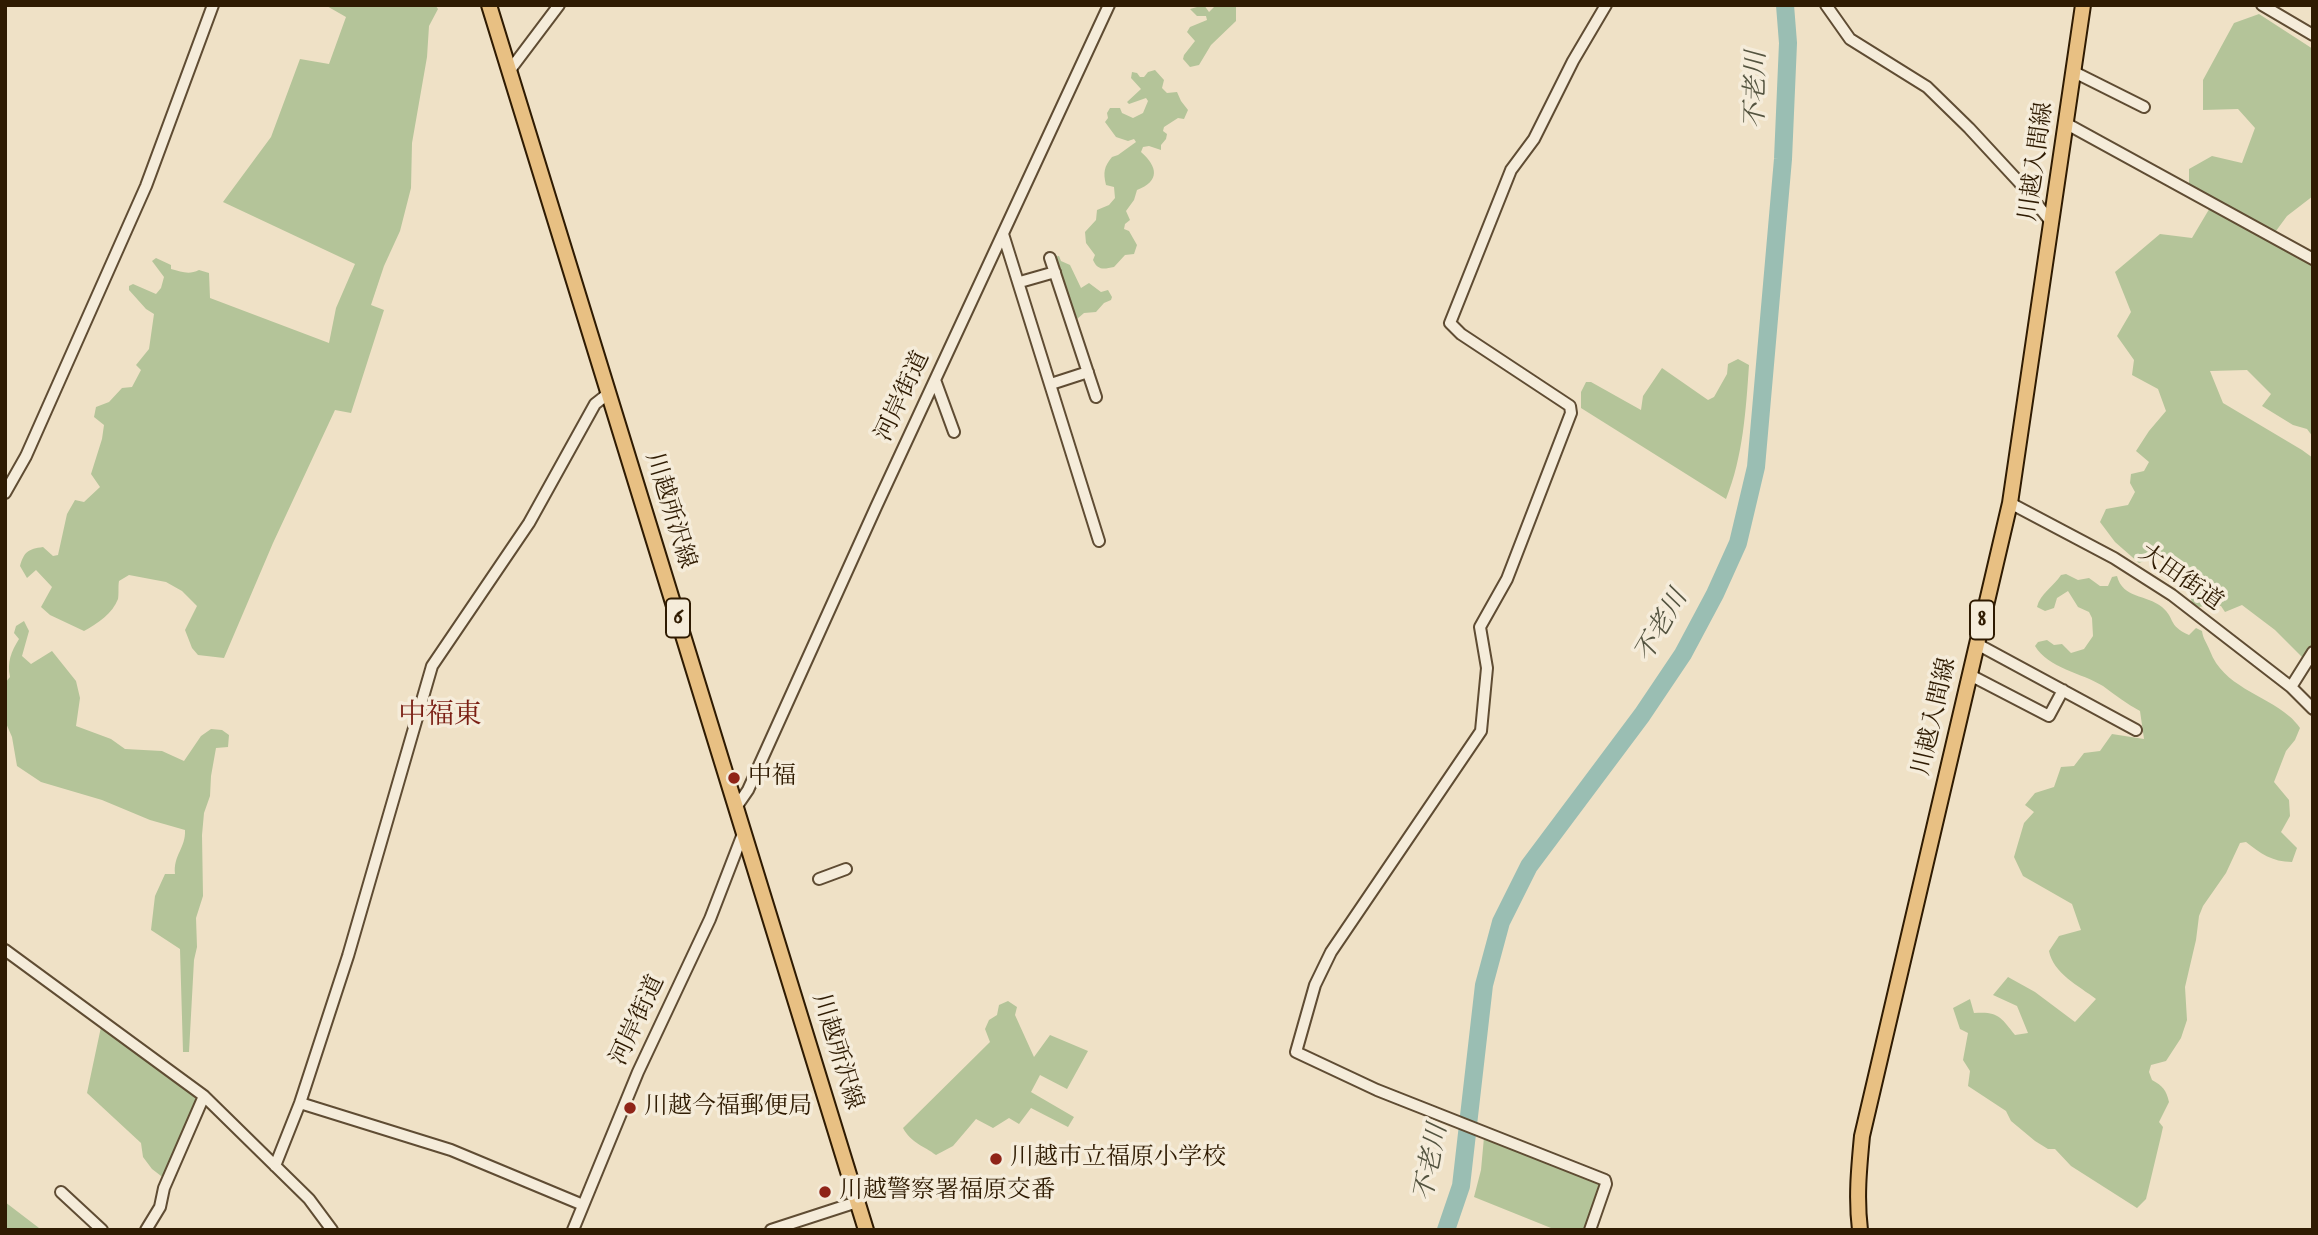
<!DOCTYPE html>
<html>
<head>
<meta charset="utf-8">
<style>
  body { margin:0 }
  #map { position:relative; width:2318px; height:1235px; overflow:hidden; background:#efe1c6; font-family:"IM FELL English",serif }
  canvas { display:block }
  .frame { position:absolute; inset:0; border:7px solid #2f1b02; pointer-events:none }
</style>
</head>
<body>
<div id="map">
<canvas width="2318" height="1235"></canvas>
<div class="frame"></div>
</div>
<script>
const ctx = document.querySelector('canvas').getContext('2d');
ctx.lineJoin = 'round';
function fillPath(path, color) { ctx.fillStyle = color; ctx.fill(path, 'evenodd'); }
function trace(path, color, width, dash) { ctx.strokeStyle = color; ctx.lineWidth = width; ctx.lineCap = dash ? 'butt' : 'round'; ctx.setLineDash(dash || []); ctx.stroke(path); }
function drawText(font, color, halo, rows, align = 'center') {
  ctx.font = font + ' "IM FELL English","Noto Serif JP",serif'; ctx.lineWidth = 7; ctx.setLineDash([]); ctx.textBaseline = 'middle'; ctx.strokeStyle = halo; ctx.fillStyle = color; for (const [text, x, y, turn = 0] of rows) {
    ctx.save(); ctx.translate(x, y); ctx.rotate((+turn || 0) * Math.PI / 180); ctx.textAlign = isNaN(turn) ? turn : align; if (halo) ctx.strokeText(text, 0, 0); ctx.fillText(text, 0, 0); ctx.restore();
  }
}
fillPath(new Path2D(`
  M325,5H435L438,9L429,26L427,57L412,143L411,188L400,231L384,266L371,305L384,310L351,413L335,410L273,543L224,658L198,655L192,648L185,630L197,606L182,591L166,582L129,575L119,581C118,586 119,594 118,599C113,613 97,624 84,631L50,615L41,607L52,587L36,570L27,578L20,566C24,552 28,549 43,547L53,556L58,555L67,514L75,500L84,502L100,487L91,474L102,439L104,425L94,417L96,407L109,402L122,388L132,387L141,370L136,365L149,349L154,314L146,309L129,290V286L133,284L156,294L161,288L164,277L152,261L156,258L171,265V269C182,272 189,275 199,270L209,273L210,298L329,343L336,308L355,264L223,202L271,137L300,59L329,64L346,17Z
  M1204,5L1209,12L1214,7L1213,5H1236V21L1211,45L1199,65L1190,67L1183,59L1184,55L1195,41L1187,32L1190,27L1207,20L1206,16H1197L1190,9Z
  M2259,14L2313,49V196L2287,216L2273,235L2313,257V437L2307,429L2293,425L2262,406L2271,394L2247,370L2210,371L2223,403L2302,450L2313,458V659L2303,658L2275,630L2242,605L2225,612L2221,606L2210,605L2199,607L2192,603L2189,592L2168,569L2171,556L2163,554L2139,563L2115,542L2100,522L2106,509L2128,505L2135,492L2130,483L2131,474L2144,471L2149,462L2136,451L2149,431L2166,411L2158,389L2132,375L2134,360L2117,336L2131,312L2115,272L2160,234L2192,238L2211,206L2189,190V169L2212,156L2242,163L2255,128L2238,109L2203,110V80L2234,23Z
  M1155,70L1164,80L1162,88L1167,93L1177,92L1181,101L1188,110L1184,119L1178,118L1164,127L1163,131L1167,134L1166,139L1161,145V150L1149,146L1143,147L1141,152C1158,167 1160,181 1137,190L1134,200L1126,211L1130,220L1125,224L1124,229L1129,231L1137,245L1134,254L1125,255L1114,267C1104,269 1098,271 1093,260L1095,255L1086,243L1085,232L1096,220L1097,210L1109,205L1115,198L1114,187L1106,185C1103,172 1104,167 1112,157L1118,155L1136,142L1134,139L1128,141L1116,137L1105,122L1108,118L1107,113L1110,108H1120L1122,113L1133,118L1143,113L1148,101L1146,98L1129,104L1127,102L1141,89L1131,78L1132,72L1137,73L1140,77H1144L1148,72Z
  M1059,256L1061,261L1070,265L1081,288L1089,283L1101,292L1108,290L1112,297L1111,300L1104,303L1096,312L1084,313L1077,319H1073L1053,286L1055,282L1053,257Z
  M1738,359L1749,365C1746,410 1743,457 1726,499L1581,408V392L1586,382H1591L1641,410L1643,396L1662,368L1708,400L1714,397L1727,374L1728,364Z
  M2066,574L2078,580L2089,578L2100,586H2108L2112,577L2117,576C2123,599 2146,594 2162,607C2176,619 2167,625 2189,635L2196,628L2202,631C2203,639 2207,643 2210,651C2223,686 2263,694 2289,716C2293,719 2297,724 2300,728L2295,740L2286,751L2274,782L2289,800L2290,816L2281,832L2297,848L2292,862C2272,862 2260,853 2246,842L2240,843L2226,873L2203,906L2199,916L2196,940L2185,987L2187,1020L2181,1038L2166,1061L2151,1065L2149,1072L2152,1080C2163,1086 2166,1090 2169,1102L2159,1122L2163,1127L2161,1136L2146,1199L2137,1208L2071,1166L2055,1149H2048L2035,1141L2011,1121L2006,1111L1968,1086L1970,1071L1963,1060L1968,1033L1960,1029L1953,1008L1970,999L1974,1013C1998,1011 2001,1017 2015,1035L2028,1033L2017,1006L1993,995L2008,977L2035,992L2075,1022L2096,999C2079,986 2053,973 2049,951L2059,936L2081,930L2072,904L2023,876L2014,857L2024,823L2034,812L2025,805L2035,793L2054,787L2061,767L2074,766L2084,753L2100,751L2112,734L2144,739L2140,711C2127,704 2115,695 2103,686C2082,673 2048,668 2035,646L2038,642L2047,640L2054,645L2062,644L2071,653L2084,649L2093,636L2092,618L2089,612L2078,607L2068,591L2057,598L2054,608L2045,611L2037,607C2040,594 2054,586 2061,575Z
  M24,621L29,631L22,656L31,664L52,651L76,681L80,698L76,726L111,739L125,749L162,751L184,761L201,736L211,729L222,730L229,735L228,747L216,748L211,776L210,796L204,813L202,835L203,896L196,918L197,947L194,960L189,1052H183L180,949L151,930L155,896L165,874H175C173,855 186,848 185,830L150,820L102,800L41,782L17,766L12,737L5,721V683L10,677C7,662 11,652 19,639L14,633L16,626Z
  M1008,1001L1017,1007L1015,1015L1034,1057L1050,1035L1088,1051L1067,1089L1040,1075L1031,1092L1074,1117L1068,1127L1031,1108L1019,1124L1009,1118L993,1128L976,1119L953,1146L936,1155C924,1146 911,1143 903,1128L990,1042L985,1029L989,1020L997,1015L999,1005Z
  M101,1027L194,1096L196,1100L165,1179L152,1169L143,1157L141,1143L87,1093Z
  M1484,1137L1599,1182L1601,1186L1584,1230H1556L1474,1197L1481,1170Z
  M5,1202L39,1228L5,1230Z`), '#b4c499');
trace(new Path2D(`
  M1446,1230L1461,1186L1484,985L1501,922L1529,866L1642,715L1683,654L1715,594L1738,543L1756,467L1783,159L1788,43L1785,5`), '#9abeb3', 18);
const minor = new Path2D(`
  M1826,5L1850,39L1927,87L1969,128L2019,182L2052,223
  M2262,5L2313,35
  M510,70L559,5
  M2074,72L2144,107
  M2067,124L2313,259
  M1003,234L1099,541
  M1050,258L1096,397
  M1020,282L1055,272
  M935,380L954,432
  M1051,384L1088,372
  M5,493L26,456L146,186L213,5
  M2010,503L2114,558L2172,595L2291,687L2313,709
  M1977,644L2136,730
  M1970,675L2049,716L2063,690
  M2291,687L2313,652
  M737,806L748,790L876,507L1109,5
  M819,879L846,869
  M5,950L204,1096L309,1199L332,1230
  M300,1103L451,1150L583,1205
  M275,1166L300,1103L348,956L432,666L529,523L595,404L609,393
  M61,1192L102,1230
  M146,1230L160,1207L164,1188L204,1096
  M573,1230L638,1072L710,919L744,831
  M771,1230L857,1202
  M1590,1230L1606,1184L1605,1180L1377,1090L1296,1052L1315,985L1331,952L1481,731L1487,668L1480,627L1507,579L1571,413L1570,406L1461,334L1450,323L1511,170L1534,139L1573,61L1606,5`);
const major = new Path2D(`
  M489,5L866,1230
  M1860,1230C1856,1198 1859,1168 1862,1136L2010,503L2083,5`);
trace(minor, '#5f4c33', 14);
trace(major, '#2f1b02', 18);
trace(minor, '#f5ecda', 10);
trace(major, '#e8c083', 14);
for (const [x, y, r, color] of [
  [734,778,7,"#8f2418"],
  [630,1108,7,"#8f2418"],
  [996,1159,7,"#8f2418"],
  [825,1192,7,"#8f2418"]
]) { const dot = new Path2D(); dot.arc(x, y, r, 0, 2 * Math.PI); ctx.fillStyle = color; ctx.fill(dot); trace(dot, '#f5ecda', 2.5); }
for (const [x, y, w] of [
  [678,618,24],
  [1982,620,24]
]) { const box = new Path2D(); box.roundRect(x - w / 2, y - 19.5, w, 39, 5); ctx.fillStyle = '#f5ecda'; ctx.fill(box); trace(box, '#2f1b02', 2); }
drawText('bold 23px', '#2f1b02', null, [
  ["6",678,618],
  ["8",1982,620]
]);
drawText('24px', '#2f1b02', '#f5ecda', [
  ["川越入間線",2038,162,-82],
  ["河岸街道",904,397,-65],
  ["川越所沢線",669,511,73],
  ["大田街道",2180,579,35],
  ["川越入間線",1936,717,-77],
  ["河岸街道",639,1021,-65],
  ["川越所沢線",836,1052,73]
]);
drawText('24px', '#2f1b02', '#f5ecda', [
  ["中福",748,778],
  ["川越今福郵便局",644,1108],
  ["川越市立福原小学校",1010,1159],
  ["川越警察署福原交番",839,1192]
], 'left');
drawText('italic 26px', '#545440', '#f5ecda', [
  ["不老川",1758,90,-89],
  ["不老川",1663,627,-60],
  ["不老川",1433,1163,-79]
]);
drawText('28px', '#7a1f14', '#f5ecda', [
  ["中福東",440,717]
]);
</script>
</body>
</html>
